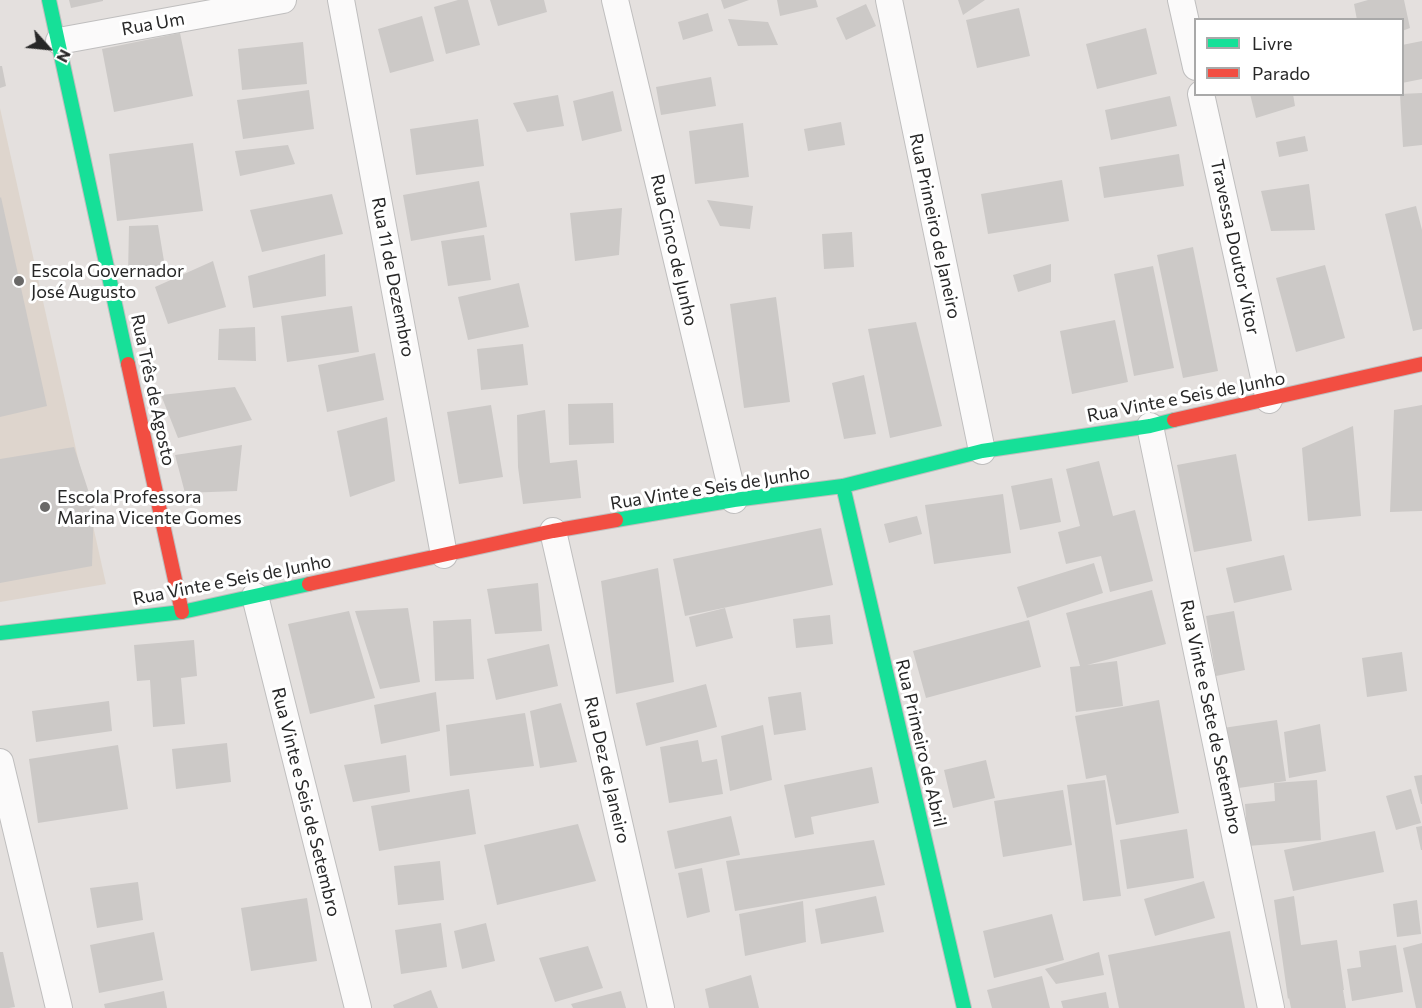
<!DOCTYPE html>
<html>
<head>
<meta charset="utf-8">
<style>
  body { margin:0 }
  #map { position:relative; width:1422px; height:1008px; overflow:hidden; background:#e4e0de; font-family:Commissioner,sans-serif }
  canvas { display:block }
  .legend { position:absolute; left:1194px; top:18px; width:210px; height:78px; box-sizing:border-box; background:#fff; border:2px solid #a9a9a9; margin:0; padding:8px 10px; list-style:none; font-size:18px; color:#272727 }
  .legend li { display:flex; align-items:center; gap:12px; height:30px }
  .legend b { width:30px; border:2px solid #a9a9a9 }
  .north { position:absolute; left:18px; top:18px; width:60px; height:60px; -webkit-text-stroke:4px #fff; paint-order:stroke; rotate:117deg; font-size:16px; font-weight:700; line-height:24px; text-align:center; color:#272727 }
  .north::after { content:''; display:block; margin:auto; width:21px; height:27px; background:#272727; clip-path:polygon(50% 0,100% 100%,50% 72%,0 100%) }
</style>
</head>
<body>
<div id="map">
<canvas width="1422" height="1008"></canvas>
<ul class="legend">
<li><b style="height:8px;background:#16e098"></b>Livre</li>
<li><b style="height:8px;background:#f24e42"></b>Parado</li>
</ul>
<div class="north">N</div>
</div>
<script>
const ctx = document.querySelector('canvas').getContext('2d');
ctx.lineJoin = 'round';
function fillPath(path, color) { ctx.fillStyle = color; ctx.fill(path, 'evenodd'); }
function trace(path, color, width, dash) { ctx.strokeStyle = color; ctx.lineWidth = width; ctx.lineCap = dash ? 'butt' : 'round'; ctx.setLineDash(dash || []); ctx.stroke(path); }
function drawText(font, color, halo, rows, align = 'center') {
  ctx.font = font + ' Commissioner,sans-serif'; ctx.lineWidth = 6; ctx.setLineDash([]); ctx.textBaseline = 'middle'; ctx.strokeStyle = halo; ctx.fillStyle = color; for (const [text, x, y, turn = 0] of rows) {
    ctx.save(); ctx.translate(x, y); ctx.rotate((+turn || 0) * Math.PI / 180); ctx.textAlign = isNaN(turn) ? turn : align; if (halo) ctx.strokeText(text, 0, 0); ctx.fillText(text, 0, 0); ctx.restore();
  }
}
fillPath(new Path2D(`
  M0,108L106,584L0,602Z`), '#ded5cd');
fillPath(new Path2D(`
  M69,0H103V1L71,8Z
  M458,0H468L480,45L446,54L434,7Z
  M490,0H544L547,12L498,26Z
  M721,0H749L724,9Z
  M777,0H816L818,7L780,16Z
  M958,0H985L963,15Z
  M1368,0H1404L1410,28L1402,31V20H1357L1354,4Z
  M866,4L876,26L846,40L836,18Z
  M1019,8L1030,56L977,68L966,20Z
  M708,13L713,31L683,40L678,22Z
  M422,16L434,61L390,73L378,29Z
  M728,19L768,22L778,45L738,46Z
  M1146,28L1157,74L1097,89L1086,44Z
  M180,33L193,96L114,112L102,49Z
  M1422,41V79L1402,83V45Z
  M303,42L307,84L242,90L238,49Z
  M0,66H2L6,86L0,88Z
  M711,77L716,106L661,115L656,87Z
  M309,90L314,129L243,139L237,100Z
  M613,91L622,131L582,141L573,101Z
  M1422,93V145L1403,147L1400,94Z
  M1250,94H1293L1295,106L1256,118Z
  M558,95L564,126L527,132L513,103Z
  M1170,96L1177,126L1111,140L1105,110Z
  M478,119L484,166L416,175L410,129Z
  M841,122L845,145L808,151L804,129Z
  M743,123L749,177L695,184L689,131Z
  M1305,136L1308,151L1279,157L1276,142Z
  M193,143L203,211L117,221L109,154Z
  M288,145L295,164L240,176L235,151Z
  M1179,154L1184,186L1104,198L1099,167Z
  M1062,180L1069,221L988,234L981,194Z
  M479,181L487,227L411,241L403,195Z
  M1309,184L1315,230L1271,231L1261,191Z
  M332,194L343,234L262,252L250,210Z
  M1,197L47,406L0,417V198Z
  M707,200L753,206L750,229L720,226Z
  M1416,206L1422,230V329L1413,331L1385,214Z
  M622,208L619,255L575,261L570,213Z
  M158,225L165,267L128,275L129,226Z
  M852,232L854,267L824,269L822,234Z
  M484,235L491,280L448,286L441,241Z
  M1193,247L1218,371L1183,378L1157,255Z
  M325,254L326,296L253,308L248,276Z
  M213,261L226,307L168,324L155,287Z
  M1051,264V282L1018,292L1013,275Z
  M1325,265L1345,338L1296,352L1276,278Z
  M1153,266L1174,368L1134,376L1114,274Z
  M519,283L529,327L468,340L458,297Z
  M776,297L790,402L744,408L730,304Z
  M352,306L359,352L287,362L281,316Z
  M1115,320L1128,382L1072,394L1060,331Z
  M916,322L942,426L890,438L868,329Z
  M255,327L256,361L218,360L219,329Z
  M523,344L528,385L481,390L477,349Z
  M375,353L384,400L327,412L318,365Z
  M864,375L876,434L844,439L832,383Z
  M235,387L252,420L178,438L161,395Z
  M613,403L614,443L569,445L568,404Z
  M491,405L503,477L459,484L447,412Z
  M1422,405V511L1390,512L1394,410Z
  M545,410L550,463L577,460L581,498L523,504L518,467L517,415Z
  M387,417L395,481L350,497L337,431Z
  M1353,426L1361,516L1308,521L1302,448Z
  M242,445L237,491L185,493L175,455Z
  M74,447L94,508L92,566L0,583V459Z
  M1236,454L1252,541L1194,552L1177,465Z
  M1099,461L1113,516L1135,510L1153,581L1110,592L1101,556L1066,564L1058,532L1080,526L1066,469Z
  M1052,478L1061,522L1020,530L1011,486Z
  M1003,494L1011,553L934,564L925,505Z
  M917,516L922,534L889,543L884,524Z
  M821,528L833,585L685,616L673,559Z
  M1284,555L1292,590L1234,603L1226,568Z
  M1094,563L1103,593L1027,618L1017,587Z
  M658,568L674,682L616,694L601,581Z
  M538,583L542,631L495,634L487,589Z
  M1152,590L1166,644L1087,665L1117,661L1123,706L1076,712L1070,667L1080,666L1066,613Z
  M408,608L420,682L380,689L355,611Z
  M725,608L733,638L696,647L689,617Z
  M349,611L375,698L310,714L288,624Z
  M1234,611L1245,670L1216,676L1206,616Z
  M830,615L833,644L796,648L793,619Z
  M471,619L474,679L435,681L433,621Z
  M1029,620L1041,667L926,698L913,651Z
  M194,640L197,676L181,678L185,724L153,727L150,680L137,681L134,645Z
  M549,644L558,686L496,700L487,659Z
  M1402,652L1407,691L1367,697L1362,658Z
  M706,684L717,727L646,746L636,703Z
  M436,692L440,731L381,744L374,705Z
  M801,692L806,730L774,735L768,697Z
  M1159,700L1179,813L1116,825L1106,775L1086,779L1075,716Z
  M109,701L112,731L36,742L32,711Z
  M561,703L577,762L540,768L530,711Z
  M525,713L534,766L450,776L446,725Z
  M1277,720L1286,781L1232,789L1223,728Z
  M1320,724L1326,771L1289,778L1284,732Z
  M763,725L772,780L730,791L721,736Z
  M698,740L702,762L717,759L723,794L669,803L660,747Z
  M227,743L231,782L176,789L172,749Z
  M118,745L128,809L38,823L29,759Z
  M406,755L410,792L353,802L344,765Z
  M986,760L995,798L953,808L944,770Z
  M872,767L879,803L811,817L814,834L795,838L784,785Z
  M1422,775V804H1421L1414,776Z
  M1105,780L1121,896L1083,901L1067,785Z
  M1317,780L1321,840L1248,846L1245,804L1275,801L1274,783Z
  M469,789L476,834L379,851L371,806Z
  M1411,789L1421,823L1396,830L1386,796Z
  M1063,790L1072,845L1003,857L994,801Z
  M731,816L740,855L675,869L667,831Z
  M578,824L596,881L497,905L484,845Z
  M1422,826V850H1421L1416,827Z
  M1187,829L1194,878L1127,889L1120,840Z
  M1375,831L1384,872L1293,891L1284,850Z
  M874,840L885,885L735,911L726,861Z
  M440,861L444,900L398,905L394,866Z
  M702,868L710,912L687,918L678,873Z
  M1204,881L1215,918L1155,936L1144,899Z
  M138,882L143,920L97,928L90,888Z
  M876,896L884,932L821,944L815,909Z
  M1294,896L1301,945L1337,940L1344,990H1343L1346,1008H1291L1289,998L1288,999L1274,900Z
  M307,898L317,961L251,971L241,908Z
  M1417,900L1421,934L1397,937L1393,904Z
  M803,901L806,942L745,956L739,914Z
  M1052,914L1064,960L994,978L983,931Z
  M441,923L447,967L401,974L395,930Z
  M486,923L495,961L462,969L454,931Z
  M1230,931L1245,1008H1119L1108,955Z
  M154,932L163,980L99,993L90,945Z
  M1422,943V1008H1416L1403,948Z
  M1396,945L1403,992L1352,1001L1347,969L1361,967L1359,951Z
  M588,946L603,988L555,1002L539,958Z
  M0,952H3L15,1007L9,1008H0Z
  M1099,952L1104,975L1056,984L1045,969Z
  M751,975L759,1008H709L705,989Z
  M1042,976L1050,1008H992L987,990Z
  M431,990L438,1008H394L393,1005Z
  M164,991L167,1008H105L104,1004Z
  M621,991L626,1008H573L571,1004Z
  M1106,992L1109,1008H1063L1061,1001Z`), '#ccc9c7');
const street = new Path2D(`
  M341,0L444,555
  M615,0L734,500
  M889,0L982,451
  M1181,0L1196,67
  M59,41L283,0
  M1201,94L1269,400
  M1150,426L1271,1008
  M553,531L661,1008
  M255,596L358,1008
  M0,762L59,1008`);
const fast = new Path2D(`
  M49,0L128,364
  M843,486L964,1008
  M616,520L734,500L843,486L982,451L1150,426L1174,420
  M0,633L182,612L309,584`);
const jam = new Path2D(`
  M128,364L182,612
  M1174,420L1422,364
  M309,584L553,531L616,520`);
trace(street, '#bfbebe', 28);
trace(fast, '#bfbebe', 16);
trace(jam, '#bfbebe', 16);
trace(street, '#fbfafa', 26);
trace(fast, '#16e098', 14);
trace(jam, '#f24e42', 14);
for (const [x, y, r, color] of [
  [19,281,6,"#696867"],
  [45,507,6,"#696867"]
]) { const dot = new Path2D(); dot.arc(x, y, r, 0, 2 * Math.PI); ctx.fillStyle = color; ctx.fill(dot); trace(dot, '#fff', 2); }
drawText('18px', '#272727', '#fff', [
  ["Rua Um",153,24,-10],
  ["Rua Primeiro de Janeiro",935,226,78],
  ["Travessa Doutor Vitor",1235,247,78],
  ["Rua Cinco de Junho",674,250,77],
  ["Rua 11 de Dezembro",393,277,79],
  ["Rua Três de Agosto",153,390,78],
  ["Rua Vinte e Seis de Junho",1186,397,-11],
  ["Rua Vinte e Seis de Junho",710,488,-9],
  ["Rua Vinte e Seis de Junho",232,580,-11],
  ["Rua Vinte e Sete de Setembro",1211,717,78],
  ["Rua Primeiro de Abril",921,743,77],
  ["Rua Dez de Janeiro",607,770,77],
  ["Rua Vinte e Seis de Setembro",306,802,76]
]);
drawText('18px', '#272727', '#fff', [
  ["Escola Governador",31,271],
  ["José Augusto",31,292],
  ["Escola Professora",57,497],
  ["Marina Vicente Gomes",57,518]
], 'left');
</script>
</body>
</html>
